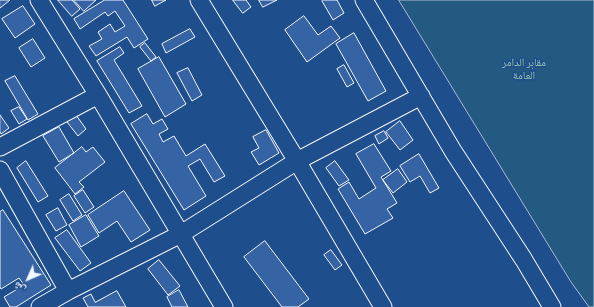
<!DOCTYPE html>
<html>
<head>
<meta charset="utf-8">
<style>
  body { margin:0 }
  #map { position:relative; width:594px; height:307px; overflow:hidden; background:#1f4e8c; font-family:"Source Sans 3","Noto Naskh Arabic",sans-serif }
  canvas { display:block }
  .north { position:absolute; left:8px; top:259px; width:40px; height:40px; -webkit-text-stroke:3px #1f4e8c; paint-order:stroke; rotate:225deg; font-size:11px; font-weight:700; line-height:16px; text-align:center; color:#f2f6ff }
  .north::after { content:''; display:block; margin:auto; width:14px; height:18px; background:#f2f6ff; clip-path:polygon(50% 0,100% 100%,50% 72%,0 100%) }
</style>
</head>
<body>
<div id="map">
<canvas width="594" height="307"></canvas>
<div class="north">ش</div>
</div>
<script>
const ctx = document.querySelector('canvas').getContext('2d');
ctx.lineJoin = 'round';
function fillPath(path, color) { ctx.fillStyle = color; ctx.fill(path, 'evenodd'); }
function trace(path, color, width, dash) { ctx.strokeStyle = color; ctx.lineWidth = width; ctx.lineCap = dash ? 'butt' : 'round'; ctx.setLineDash(dash || []); ctx.stroke(path); }
function drawText(font, color, halo, rows, align = 'center') {
  ctx.font = font + ' "Source Sans 3","Noto Naskh Arabic",sans-serif'; ctx.lineWidth = 3; ctx.setLineDash([]); ctx.textBaseline = 'middle'; ctx.strokeStyle = halo; ctx.fillStyle = color; for (const [text, x, y, turn = 0] of rows) {
    ctx.save(); ctx.translate(x, y); ctx.rotate((+turn || 0) * Math.PI / 180); ctx.textAlign = isNaN(turn) ? turn : align; if (halo) ctx.strokeText(text, 0, 0); ctx.fillText(text, 0, 0); ctx.restore();
  }
}
const green = new Path2D(`
  M399,0H594V307H589L571,282Z`);
fillPath(green, '#245a82');
trace(green, '#a8bbd7', 1);
const building = new Path2D(`
  M0,0H10L0,8Z
  M58,0H72L80,9L72,16Z
  M74,0H96L84,11Z
  M105,0H123L148,39L134,48L127,37L96,56L89,46L102,39L98,32L110,24L115,32L125,26L115,11L108,16L105,12L80,29L74,19Z
  M152,0H166L155,6Z
  M233,0H246L251,7L243,13Z
  M259,0H277L263,7Z
  M323,0H337L344,13L333,20L322,1Z
  M23,6L35,24L15,38L2,19Z
  M304,16L318,35L331,26L340,38L307,62L285,30Z
  M190,29L195,37L166,53L162,44Z
  M354,33L386,91L368,101L336,44Z
  M33,39L45,58L31,67L19,48Z
  M145,43L156,57L151,61L140,47Z
  M120,47L124,53L114,60L142,106L129,113L97,61Z
  M159,57L186,104L165,117L138,69Z
  M344,65L354,83L347,87L337,69Z
  M188,68L202,95L192,101L177,73Z
  M15,76L38,114L28,120L5,81Z
  M19,107L27,119L19,124L11,111Z
  M147,114L153,124L162,119L168,129L159,134L163,142L174,136L186,156L205,144L225,176L214,182L200,159L188,166L206,196L184,210L131,124Z
  M0,115L9,128L1,134L0,132Z
  M76,115L86,129L78,136L67,122Z
  M400,121L413,140L400,150L386,132Z
  M59,127L74,153L59,162L43,136Z
  M266,130L279,153L259,165L251,152L259,148L253,137Z
  M384,131L388,138L379,144L375,136Z
  M374,144L391,171L381,177L397,203L387,209L393,218L365,234L338,189L349,182L359,199L376,188L356,154Z
  M82,147L86,152L93,147L105,162L79,182L84,187L75,194L55,168Z
  M419,154L439,188L430,193L420,176L410,182L400,166Z
  M26,161L48,196L38,202L17,168Z
  M335,161L349,180L339,186L326,168Z
  M398,169L407,182L393,193L383,180Z
  M83,190L94,207L85,213L74,196Z
  M124,191L150,230L131,242L117,221L99,233L88,215Z
  M69,194L82,215L73,221L60,200Z
  M58,208L67,225L56,231L46,215Z
  M3,210L51,285L16,307H10L4,297L24,285L19,278L1,289L0,287V212Z
  M86,215L99,236L81,247L69,225Z
  M67,230L91,263L80,271L55,238Z
  M265,241L309,299L298,307H282L244,257Z
  M331,250L342,265L335,270L324,255Z
  M159,260L180,286L168,295L148,269Z
  M179,290L188,307H172L167,297Z
  M117,291L126,307H88L83,298L91,294L95,302Z`);
fillPath(building, '#3563a3');
trace(building, '#f2f6ff', 1);
const minor = new Path2D(`
  M39,0L98,95L224,307
  M199,0L297,161L383,307
  M364,0L453,151L524,260L552,307
  M0,147L98,95
  M0,170L68,291
  M40,307L68,291L181,234L297,161L421,96`);
trace(minor, '#f2f6ff', 19);
trace(minor, '#1f4e8c', 17);
drawText('11px', '#97c8a6', '#1f4e8c', [
  ["مقابر الدامر",524,64],
  ["العامة",524,77]
]);
</script>
</body>
</html>
